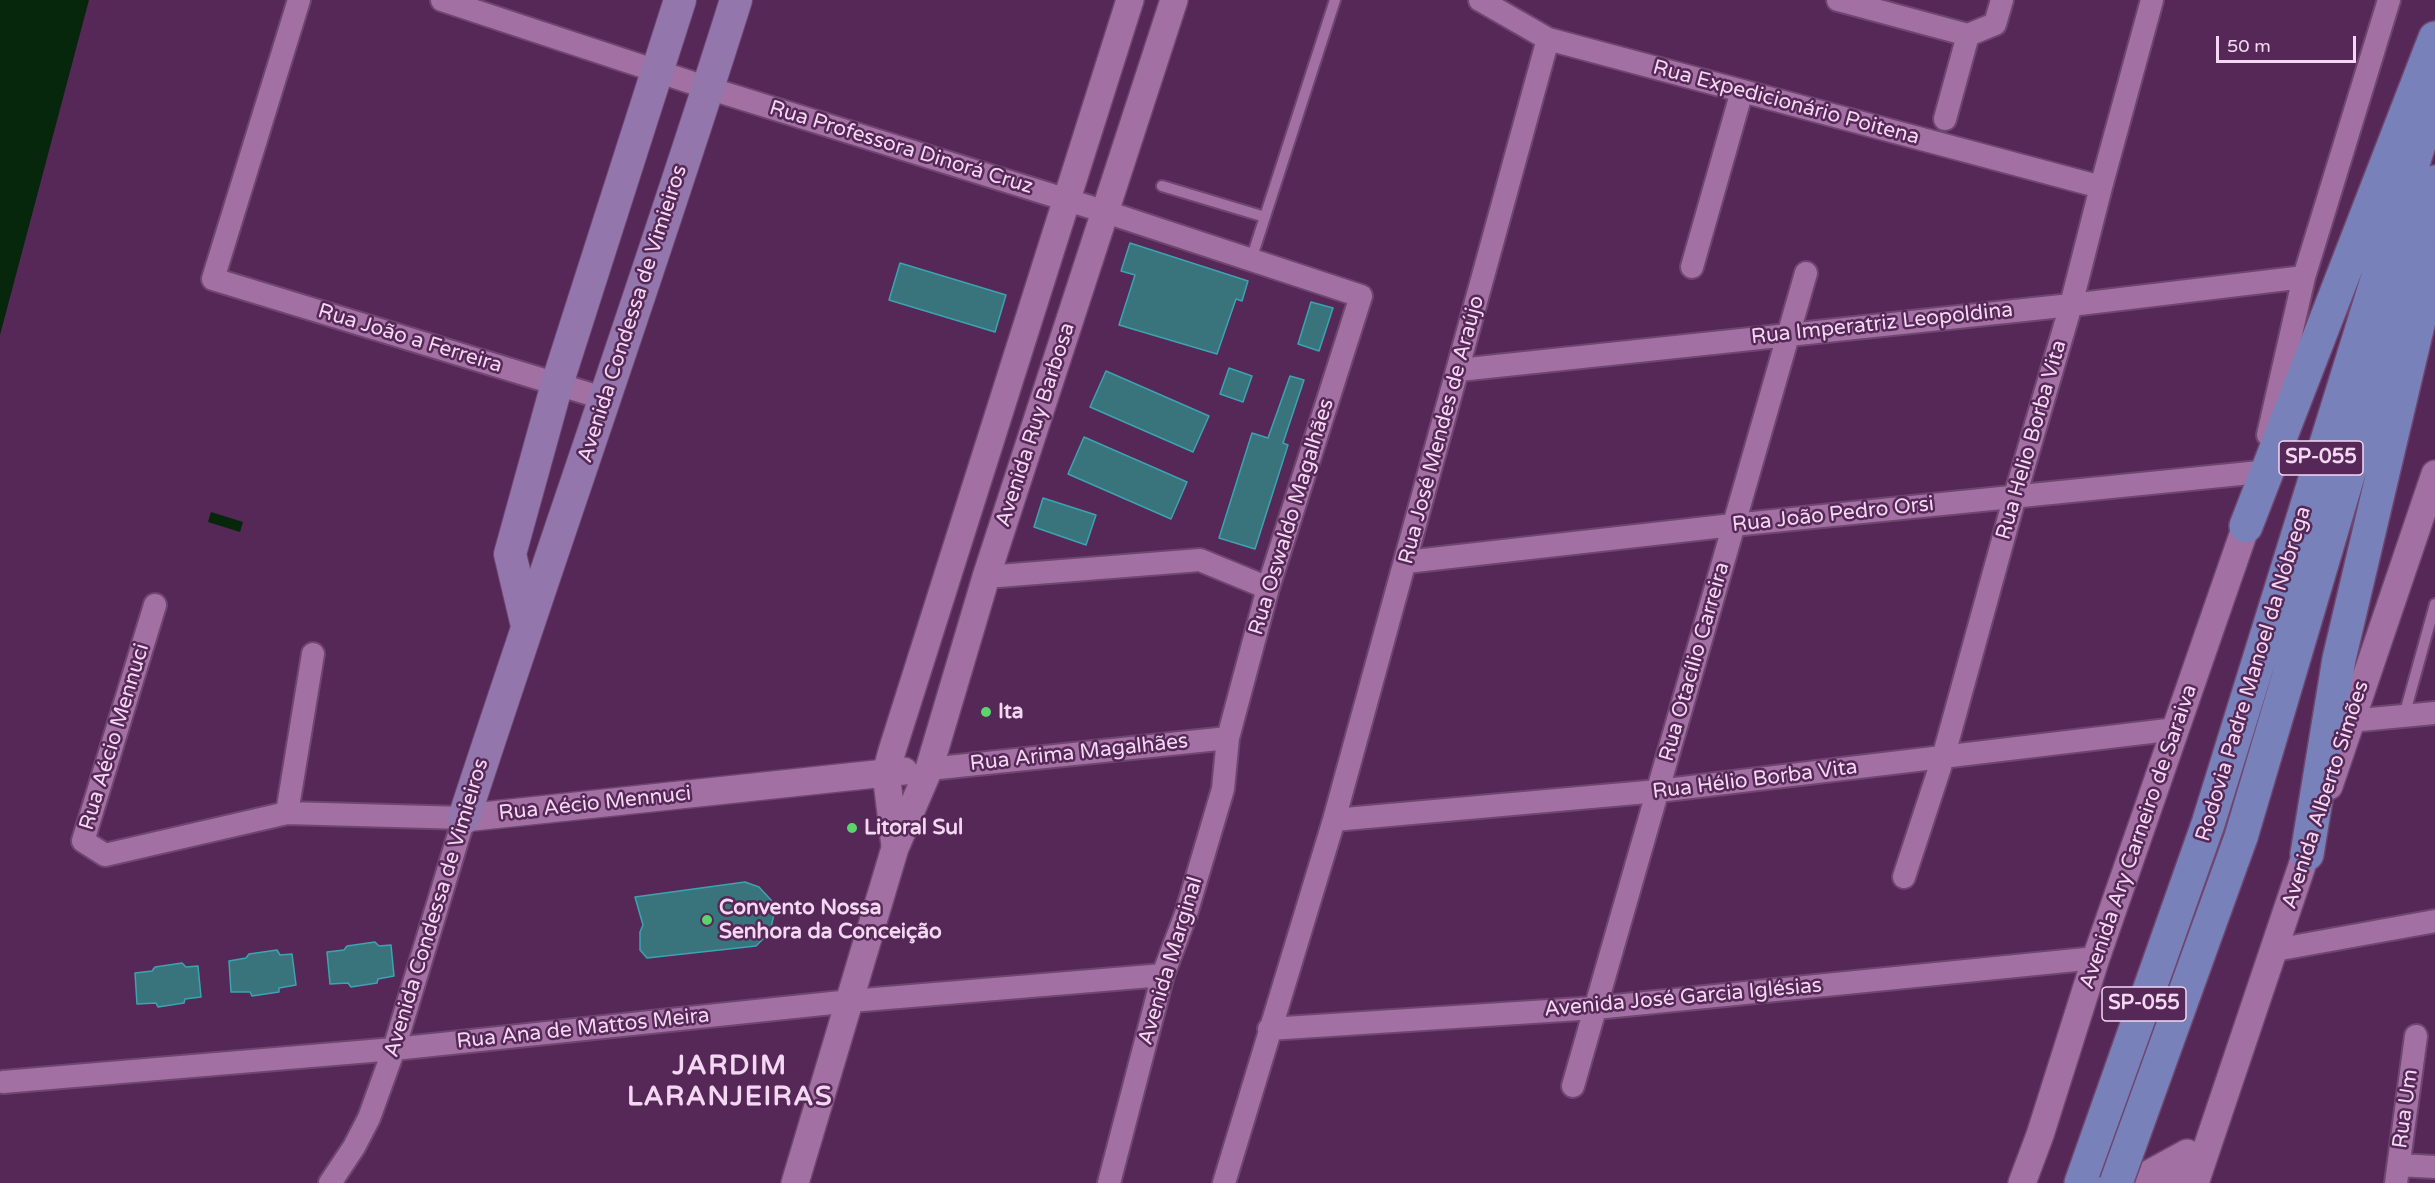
<!DOCTYPE html>
<html>
<head>
<meta charset="utf-8">
<style>
  body { margin:0 }
  #map { position:relative; width:2435px; height:1183px; overflow:hidden; background:#562857; font-family:"Varela Round",sans-serif }
  canvas { display:block }
  .scale { position:absolute; left:2216px; top:36px; width:140px; height:27px; box-sizing:border-box; border:3px solid #f4d8f3; border-top:0; padding-left:8px; font-size:18px; line-height:21px; white-space:nowrap; color:#f4d8f3; -webkit-text-stroke:4px #562857; paint-order:stroke }
</style>
</head>
<body>
<div id="map">
<canvas width="2435" height="1183"></canvas>
<div class="scale">50 m</div>
</div>
<script>
const ctx = document.querySelector('canvas').getContext('2d');
ctx.lineJoin = 'round';
function fillPath(path, color) { ctx.fillStyle = color; ctx.fill(path, 'evenodd'); }
function trace(path, color, width, dash) { ctx.strokeStyle = color; ctx.lineWidth = width; ctx.lineCap = dash ? 'butt' : 'round'; ctx.setLineDash(dash || []); ctx.stroke(path); }
function drawText(font, color, halo, rows, align = 'center') {
  ctx.font = font + ' "Varela Round",sans-serif'; ctx.lineWidth = 5; ctx.setLineDash([]); ctx.textBaseline = 'middle'; ctx.strokeStyle = halo; ctx.fillStyle = color; for (const [text, x, y, turn = 0] of rows) {
    ctx.save(); ctx.translate(x, y); ctx.rotate((+turn || 0) * Math.PI / 180); ctx.textAlign = isNaN(turn) ? turn : align; if (halo) ctx.strokeText(text, 0, 0); ctx.fillText(text, 0, 0); ctx.restore();
  }
}
fillPath(new Path2D(`
  M0,0H89L0,335Z
  M211,512L243,522L240,532L208,522Z`), '#06270c');
const building = new Path2D(`
  M1130,243L1248,281L1242,301L1236,299L1217,354L1119,325L1135,275L1121,271Z
  M900,263L1006,295L995,332L889,300Z
  M1311,302L1333,308L1319,351L1298,344Z
  M1229,368L1252,376L1243,402L1220,394Z
  M1106,371L1209,416L1193,452L1090,407Z
  M1290,376L1304,380L1283,443L1288,445L1255,549L1219,538L1252,433L1268,438Z
  M1084,437L1187,482L1171,519L1068,474Z
  M1043,498L1096,515L1086,545L1034,527Z
  M745,882L759,887L771,900L774,914L770,932L756,946L647,958L640,950V932L643,925L635,897Z
  M375,942L379,946L391,945L394,976L378,979L377,983L351,987L348,983L330,984L327,952L344,950L347,946Z
  M277,950L280,955L292,954L296,985L279,988V992L252,996L250,992H231L229,961L246,958L249,954Z
  M182,963L186,967L198,966L201,997L185,999L184,1003L158,1007L156,1003L137,1004L135,973L152,971L155,967Z`);
fillPath(building, '#39747c');
trace(building, '#3ba4b1', 1.5);
const service = new Path2D(`
  M1162,186L1265,217
  M1251,260L1335,0
  M2404,716L2435,604`);
const minor = new Path2D(`
  M299,0L213,279L606,399
  M442,0L708,88L1106,212L1361,296L1268,588L1228,738L1223,789L1186,914L1163,975L1109,1183
  M1480,0L1548,39L2101,187
  M1838,0L1968,35
  M1945,119L1968,35L1995,24L2002,0
  M1692,267L1742,91
  M1459,370L2071,305L2304,277
  M2268,435L2304,277L2389,0
  M1406,562L1733,525L2260,472
  M986,577L1200,560L1268,588
  M155,605L83,841L105,855L287,813L464,818L394,1049L369,1118L354,1147L330,1183
  M2350,721L2435,713
  M929,769L1228,738
  M287,813L313,654
  M1334,820L1658,791L2176,729
  M1904,877L1943,758L2015,496L2071,305L2101,187L2152,0
  M2275,950L2435,921
  M1269,1029L1595,1008L2096,958
  M3,1082L394,1049L851,1001L1163,975
  M1573,1086L1806,273
  M2399,1165L2435,1167
  M1224,1183L1334,820L1548,39
  M2396,1183L2416,1036`);
const tertiary = new Path2D(`
  M2329,786L2435,474
  M464,818L904,771
  M895,846L886,773L892,751L1130,0
  M2143,1177L2187,1153
  M795,1183L895,848L929,769L986,577L1174,0
  M2022,1183L2040,1135L2096,958L2246,526
  M2101,1183L2169,1178L2196,1180
  M2195,1183L2313,833`);
const secondary = new Path2D(`
  M527,626L510,554L557,384L680,0
  M464,818C553,545 650,274 736,0`);
const trunk = new Path2D(`
  M2246,526L2435,38
  M2241,837L2435,182
  M2307,854L2339,659L2434,257
  M2081,1183L2208,824L2435,93`);
trace(service, '#6e466f', 14);
trace(minor, '#6e466f', 26);
trace(tertiary, '#6e466f', 30);
trace(secondary, '#6e466f', 34);
trace(trunk, '#6e466f', 36);
trace(service, '#a370a3', 10);
trace(minor, '#a370a3', 22);
trace(tertiary, '#a370a3', 27);
trace(secondary, '#9376ac', 32);
trace(trunk, '#7881ba', 33);
const trunkBridge = new Path2D(`
  M2116,1183L2241,837`);
trace(trunkBridge, '#6e466f', 36, []);
trace(trunkBridge, '#7881ba', 33);
for (const [x, y, r, color] of [
  [986,712,6,"#5ad56e"],
  [852,828,6,"#5ad56e"],
  [707,920,6,"#5ad56e"]
]) { const dot = new Path2D(); dot.arc(x, y, r, 0, 2 * Math.PI); ctx.fillStyle = color; ctx.fill(dot); trace(dot, '#562857', 2); }
for (const [x, y, w] of [
  [2321,458,84],
  [2144,1004,84]
]) { const box = new Path2D(); box.roundRect(x - w / 2, y - 17, w, 34, 4.5); ctx.fillStyle = '#562857'; ctx.fill(box); trace(box, '#f4d8f3', 1.5); }
drawText('bold 20px', '#f4d8f3', null, [
  ["SP-055",2321,458],
  ["SP-055",2144,1004]
]);
drawText('21px', '#f4d8f3', '#562857', [
  ["Rua Expedicionário Poitena",1786,103,15],
  ["Rua Professora Dinorá Cruz",901,148,17],
  ["Avenida Condessa de Vimieiros",633,314,-72],
  ["Rua Imperatriz Leopoldina",1882,324,-6],
  ["Rua João a Ferreira",410,339,17],
  ["Avenida Ruy Barbosa",1036,425,-72],
  ["Rua José Mendes de Araújo",1442,430,-75],
  ["Rua Helio Borba Vita",2032,440,-74],
  ["Rua João Pedro Orsi",1833,515,-6],
  ["Rua Oswaldo Magalhães",1292,517,-73],
  ["Rua Otacílio Carreira",1695,662,-74],
  ["Rodovia Padre Manoel da Nóbrega",2254,674,-73],
  ["Rua Aécio Mennuci",115,737,-73],
  ["Rua Arima Magalhães",1079,753,-6],
  ["Rua Hélio Borba Vita",1755,780,-7],
  ["Avenida Alberto Simões",2326,795,-72],
  ["Rua Aécio Mennuci",595,804,-6],
  ["Avenida Ary Carneiro de Saraiva",2139,837,-71],
  ["Avenida Condessa de Vimieiros",437,908,-73],
  ["Avenida Marginal",1171,961,-73],
  ["Avenida José Garcia Iglésias",1683,998,-5],
  ["Rua Ana de Mattos Meira",583,1029,-6],
  ["Rua Um",2406,1109,-82]
]);
drawText('bold 21px', '#f4d8f3', '#562857', [
  ["Ita",998,712],
  ["Litoral Sul",864,828],
  ["Convento Nossa",719,908],
  ["Senhora da Conceição",719,932]
], 'left');
ctx.letterSpacing = '1.5px';
drawText('bold 27px', '#f4d8f3', '#562857', [
  ["JARDIM",730,1067],
  ["LARANJEIRAS",730,1098]
]);
ctx.letterSpacing = '0px';
</script>
</body>
</html>
